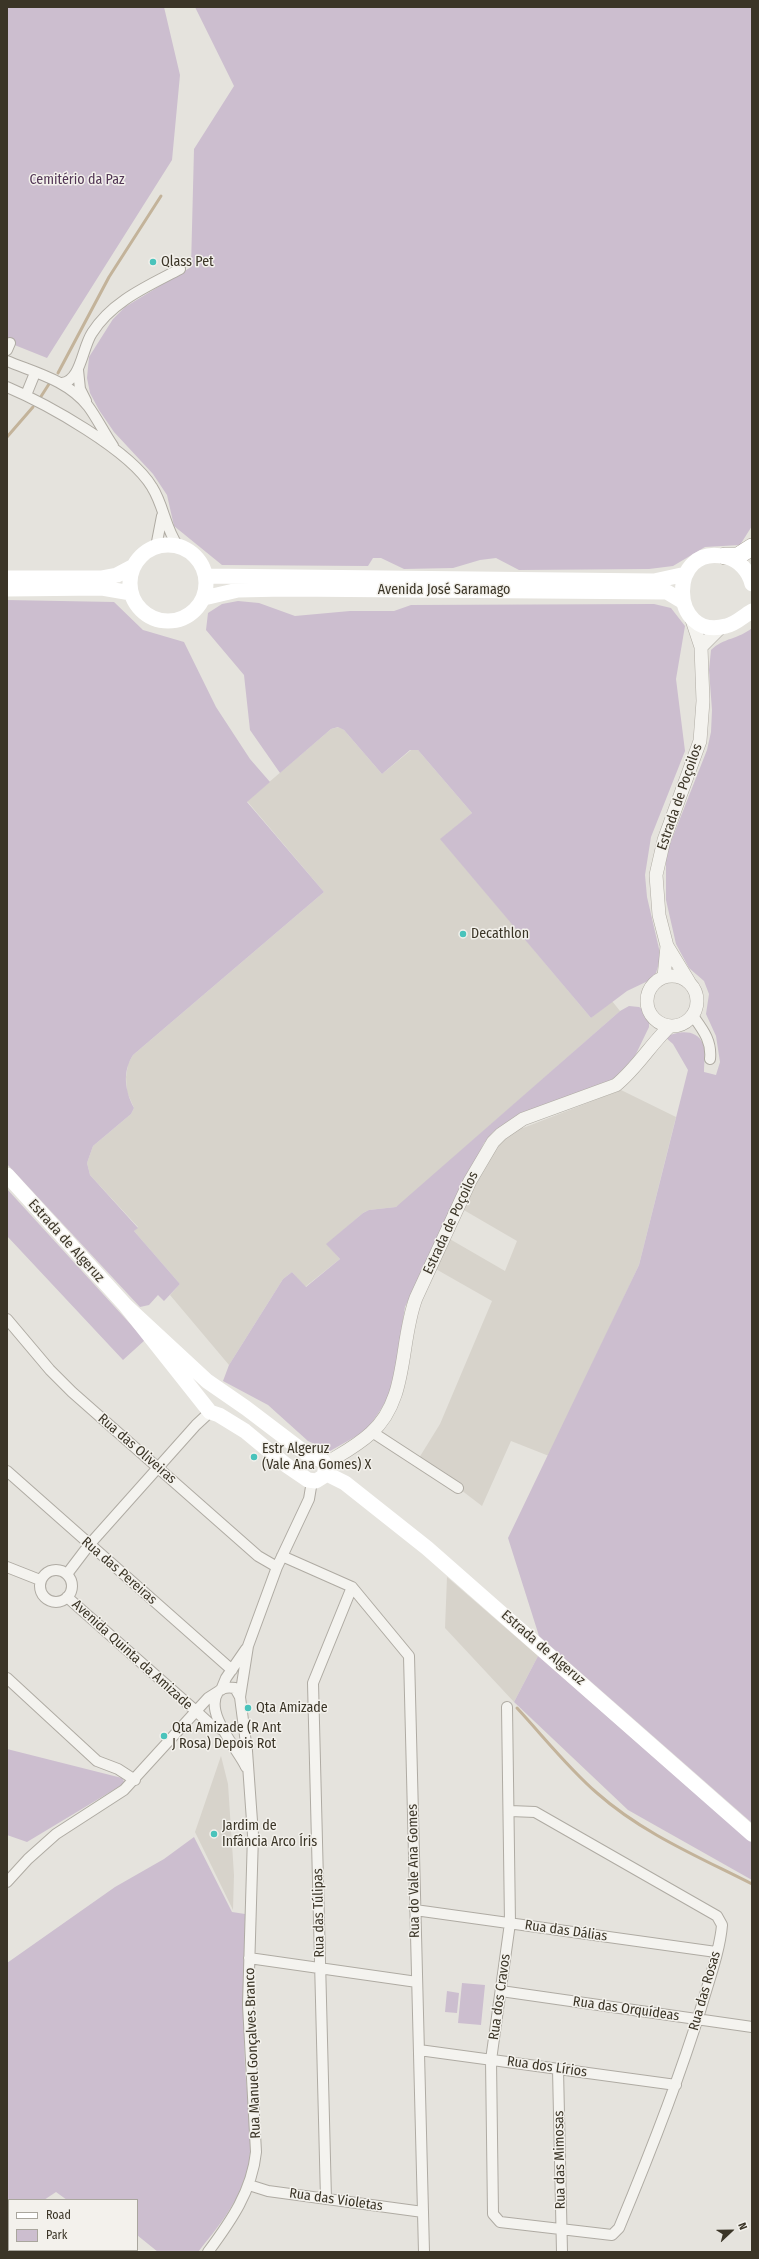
<!DOCTYPE html>
<html>
<head>
<meta charset="utf-8">
<style>
  body { margin:0 }
  #map { position:relative; width:759px; height:2259px; overflow:hidden; background:#e5e3dd; font-family:"Fira Sans Condensed",sans-serif }
  canvas { display:block }
  .frame { position:absolute; inset:0; border:8px solid #3b3527; pointer-events:none }
  .legend { position:absolute; left:8px; top:2199px; width:130px; height:52px; box-sizing:border-box; background:#f3f1ec; border:1px solid #a9a69d; margin:0; padding:5px 7px; list-style:none; font-size:12px; color:#3b3527 }
  .legend li { display:flex; align-items:center; gap:8px; height:20px }
  .legend b { width:20px; border:1px solid #a9a69d }
  .north { position:absolute; left:711px; top:2211px; width:40px; height:40px; -webkit-text-stroke:3px #f3f1ec; paint-order:stroke; rotate:68deg; font-size:11px; font-weight:700; line-height:16px; text-align:center; color:#3b3527 }
  .north::after { content:''; display:block; margin:auto; width:14px; height:18px; background:#3b3527; clip-path:polygon(50% 0,100% 100%,50% 72%,0 100%) }
</style>
</head>
<body>
<div id="map">
<canvas width="759" height="2259"></canvas>
<div class="frame"></div>
<ul class="legend">
<li><b style="height:5px;background:#fff"></b>Road</li>
<li><b style="height:11px;background:#ccbecf"></b>Park</li>
</ul>
<div class="north">N</div>
</div>
<script>
const ctx = document.querySelector('canvas').getContext('2d');
ctx.lineJoin = 'round';
function fillPath(path, color) { ctx.fillStyle = color; ctx.fill(path, 'evenodd'); }
function trace(path, color, width, dash) { ctx.strokeStyle = color; ctx.lineWidth = width; ctx.lineCap = dash ? 'butt' : 'round'; ctx.setLineDash(dash || []); ctx.stroke(path); }
function drawText(font, color, halo, rows, align = 'center') {
  ctx.font = font + ' "Fira Sans Condensed",sans-serif'; ctx.lineWidth = 3; ctx.setLineDash([]); ctx.textBaseline = 'middle'; ctx.strokeStyle = halo; ctx.fillStyle = color; for (const [text, x, y, turn = 0] of rows) {
    ctx.save(); ctx.translate(x, y); ctx.rotate((+turn || 0) * Math.PI / 180); ctx.textAlign = isNaN(turn) ? turn : align; if (halo) ctx.strokeText(text, 0, 0); ctx.fillText(text, 0, 0); ctx.restore();
  }
}
fillPath(new Path2D(`
  M339,727L344,730L382,774L411,750H418L472,813L441,839L591,1018L612,1001L620,1011L401,1204L396,1207L369,1210L363,1213L327,1244L340,1259L305,1287L292,1272L283,1279L229,1365L170,1295L180,1284L134,1231L138,1227L90,1175L87,1163L93,1146L131,1114L134,1108L127,1092L126,1077L128,1064L133,1055L324,892L247,801L331,729Z
  M621,1090L676,1117L639,1265L549,1456L511,1441L482,1506L419,1458L440,1424L492,1301L434,1268L448,1238L505,1271L517,1241L462,1209L489,1153L520,1125L523,1128Z
  M447,1577L538,1656L514,1702L445,1628Z
  M221,1756L228,1784L234,1875L233,1910L195,1832Z`), '#d7d3cb');
fillPath(new Path2D(`
  M7,7H164L180,75L172,160L47,358L7,342Z
  M195,7H752V526L740,545L705,547L673,566L649,569L519,570L496,558L480,560L453,568L404,569L381,558H373L368,566L222,565L174,526L167,495L153,474L114,432L99,410L90,393L87,378L89,357L113,319L125,307L191,267L194,149L234,86Z
  M7,600L114,602L143,630L184,642L216,707L250,759L270,782L247,802L324,892L133,1055C122,1072 125,1091 134,1108L131,1114L93,1146L87,1163L90,1175L138,1228L134,1231L180,1284L164,1301L158,1295L149,1305L140,1307L7,1164Z
  M238,601L259,603L295,616L350,611H394L411,605L654,604L671,608L685,626L676,679L685,751L651,837L645,875L647,897L660,953L659,963L656,973L650,980L627,991L591,1018L440,839L472,813L418,750H410L382,774L344,730L338,727L331,729L280,773L250,730L244,675L206,630L208,613L222,604Z
  M752,628V1823L539,1636L508,1538L639,1265L688,1070L673,1044L665,1037C677,1031 697,1028 703,1044C706,1052 704,1063 704,1072L716,1075L720,1062L716,1036L706,1014L709,994L704,981L689,968L676,944L666,900V854L707,750L711,732L712,710L709,670L711,650C723,638 739,639 752,628Z
  M629,1006L639,1007L646,1011L649,1018V1027L635,1056L614,1079L517,1115L493,1132L484,1143L405,1307L392,1389L383,1406L367,1430L330,1451L308,1441L268,1405L223,1381L229,1365L283,1279L292,1272L306,1287L340,1259L326,1244L363,1213L369,1210L396,1207L620,1011Z
  M7,1189L145,1340L123,1360L7,1236Z
  M538,1656L752,1843V1880L628,1810L514,1702Z
  M7,1749L122,1778L125,1783L27,1842L7,1835Z
  M194,1837L232,1912L245,1914C244,1965 243,2016 245,2067C247,2103 257,2143 245,2178C235,2207 217,2228 198,2252H158L137,2235V2200H67L56,2192L44,2200H9V2224L7,2226V1963L115,1887L164,1859Z
  M462,1983L485,1985L481,2025L458,2023Z
  M447,1991L459,1993L457,2013L445,2012Z`), '#ccbecf');
trace(new Path2D(`
  M58,373L109,277L161,196
  M40,398L49,384
  M7,437L33,407
  M517,1708C543,1736 568,1768 597,1793C642,1833 699,1857 752,1884`), '#c3b39a', 3);
const minor = new Path2D(`
  M7,350L10,343
  M7,361C36,373 67,380 88,406C97,418 104,433 113,446
  M78,370L80,389L86,401
  M62,383C81,381 82,348 92,333C112,301 148,286 180,269
  M7,387C47,404 130,450 152,487C164,506 165,528 178,546
  M26,395L35,373
  M156,547L162,516
  M693,1016C703,1030 712,1041 710,1059
  M7,1319L50,1370L72,1392L258,1556L277,1567
  M372,1432L458,1488
  M7,1471L232,1670
  M282,1556L352,1587L409,1656L424,2252
  M7,1567L40,1580
  M40 1586a16 16 0 1 1 32 0a16 16 0 1 1-32 0Z
  M67,1574L89,1545L196,1425L210,1412
  M67,1597L197,1712L210,1724L223,1730
  M7,1678L97,1761L118,1769L135,1780
  M221,1690L226,1678L246,1649
  M240,1697L235,1688C229,1687 222,1687 218,1692C204,1713 237,1748 246,1767
  M507,1707L510,1923L491,2060L493,2214L500,2222L612,2235L619,2228C649,2156 678,2083 701,2008C708,1983 720,1951 722,1925L717,1916L535,1812L510,1811
  M7,1882L28,1859L56,1834L124,1790L208,1698L219,1691
  M415,1910L716,1952
  M249,1958L417,1982
  M501,1991L752,2027
  M419,2050L676,2085
  M558,2069L562,2252
  M249,2185L268,2191L423,2212
  M326,2199L313,1683L352,1587
  M208,2252C231,2221 252,2191 256,2152L248,2005L253,1835L247,1751L240,1697L248,1646L277,1567L309,1499L312,1481`);
const tertiary = new Path2D(`
  M701,647L721,627
  M647 1001a25 25 0 1 1 50 0a25 25 0 1 1-50 0Z
  M664,977L667,946
  M689,982L667,946L659,915L656,875L664,840L700,741L703,701L701,647L691,617
  M325,1464C341,1454 357,1446 371,1433C409,1399 399,1343 416,1298L470,1181L493,1142L501,1134L523,1119L616,1085C637,1068 650,1045 670,1026`);
const trunk = new Path2D(`
  M725,556H738L752,547`);
trace(minor, '#afaba3', 12);
trace(tertiary, '#afaba3', 14);
trace(trunk, '#9b9485', 18);
trace(minor, '#f4f3ef', 10);
trace(tertiary, '#f4f3ef', 13);
trace(new Path2D(`
  M130 583a38 38 0 1 1 76 0a38 38 0 1 1-76 0Z
  M206,576L654,581L686,574
  M7,578H101L117,575L134,566
  M752,584C749,571 739,560 726,557C667,542 669,642 726,626C736,624 743,616 752,611
  M7,589L102,588L131,593
  M204,598L238,590L285,589L667,592L682,601
  M7,1175L126,1306L210,1412L219,1415L245,1431L286,1465L308,1480L316,1481L324,1476L326,1466L322,1460L312,1457L300,1449L246,1408L207,1381L126,1306
  M325,1473L345,1483L427,1548L752,1834`), '#fff', 15);
trace(trunk, '#fff', 17);
for (const [x, y, r, color] of [
  [153,262,4,"#49c3bb"],
  [463,934,4,"#49c3bb"],
  [254,1457,4,"#49c3bb"],
  [248,1708,4,"#49c3bb"],
  [164,1736,4,"#49c3bb"],
  [214,1834,4,"#49c3bb"]
]) { const dot = new Path2D(); dot.arc(x, y, r, 0, 2 * Math.PI); ctx.fillStyle = color; ctx.fill(dot); trace(dot, '#f3f1ec', 1.5); }
drawText('14px', '#523655', '#f3f1ec', [
  ["Cemitério da Paz",77,180]
]);
drawText('14px', '#3b3527', '#f3f1ec', [
  ["Qlass Pet",161,262],
  ["Decathlon",471,934],
  ["Estr Algeruz",262,1449],
  ["(Vale Ana Gomes) X",262,1465],
  ["Qta Amizade",256,1708],
  ["Qta Amizade (R Ant",172,1728],
  ["J Rosa) Depois Rot",172,1744],
  ["Jardim de",222,1826],
  ["Infância Arco Íris",222,1842]
], 'left');
drawText('14px', '#3b3527', '#f3f1ec', [
  ["Avenida José Saramago",444,590],
  ["Estrada de Poçoilos",680,797,-71],
  ["Estrada de Poçoilos",451,1223,-65],
  ["Estrada de Algeruz",66,1241,48],
  ["Rua das Oliveiras",137,1449,41],
  ["Rua das Pereiras",119,1571,41],
  ["Estrada de Algeruz",543,1648,41],
  ["Avenida Quinta da Amizade",132,1655,42],
  ["Rua do Vale Ana Gomes",414,1871,-91],
  ["Rua das Túlipas",319,1913,-91],
  ["Rua das Dálias",566,1931,8],
  ["Rua das Rosas",705,1991,-74],
  ["Rua dos Cravos",500,1997,-82],
  ["Rua das Orquídeas",626,2009,8],
  ["Rua Manuel Gonçalves Branco",253,2053,-92],
  ["Rua dos Lírios",547,2067,8],
  ["Rua das Mimosas",560,2160,-91],
  ["Rua das Violetas",336,2200,8]
]);
</script>
</body>
</html>
